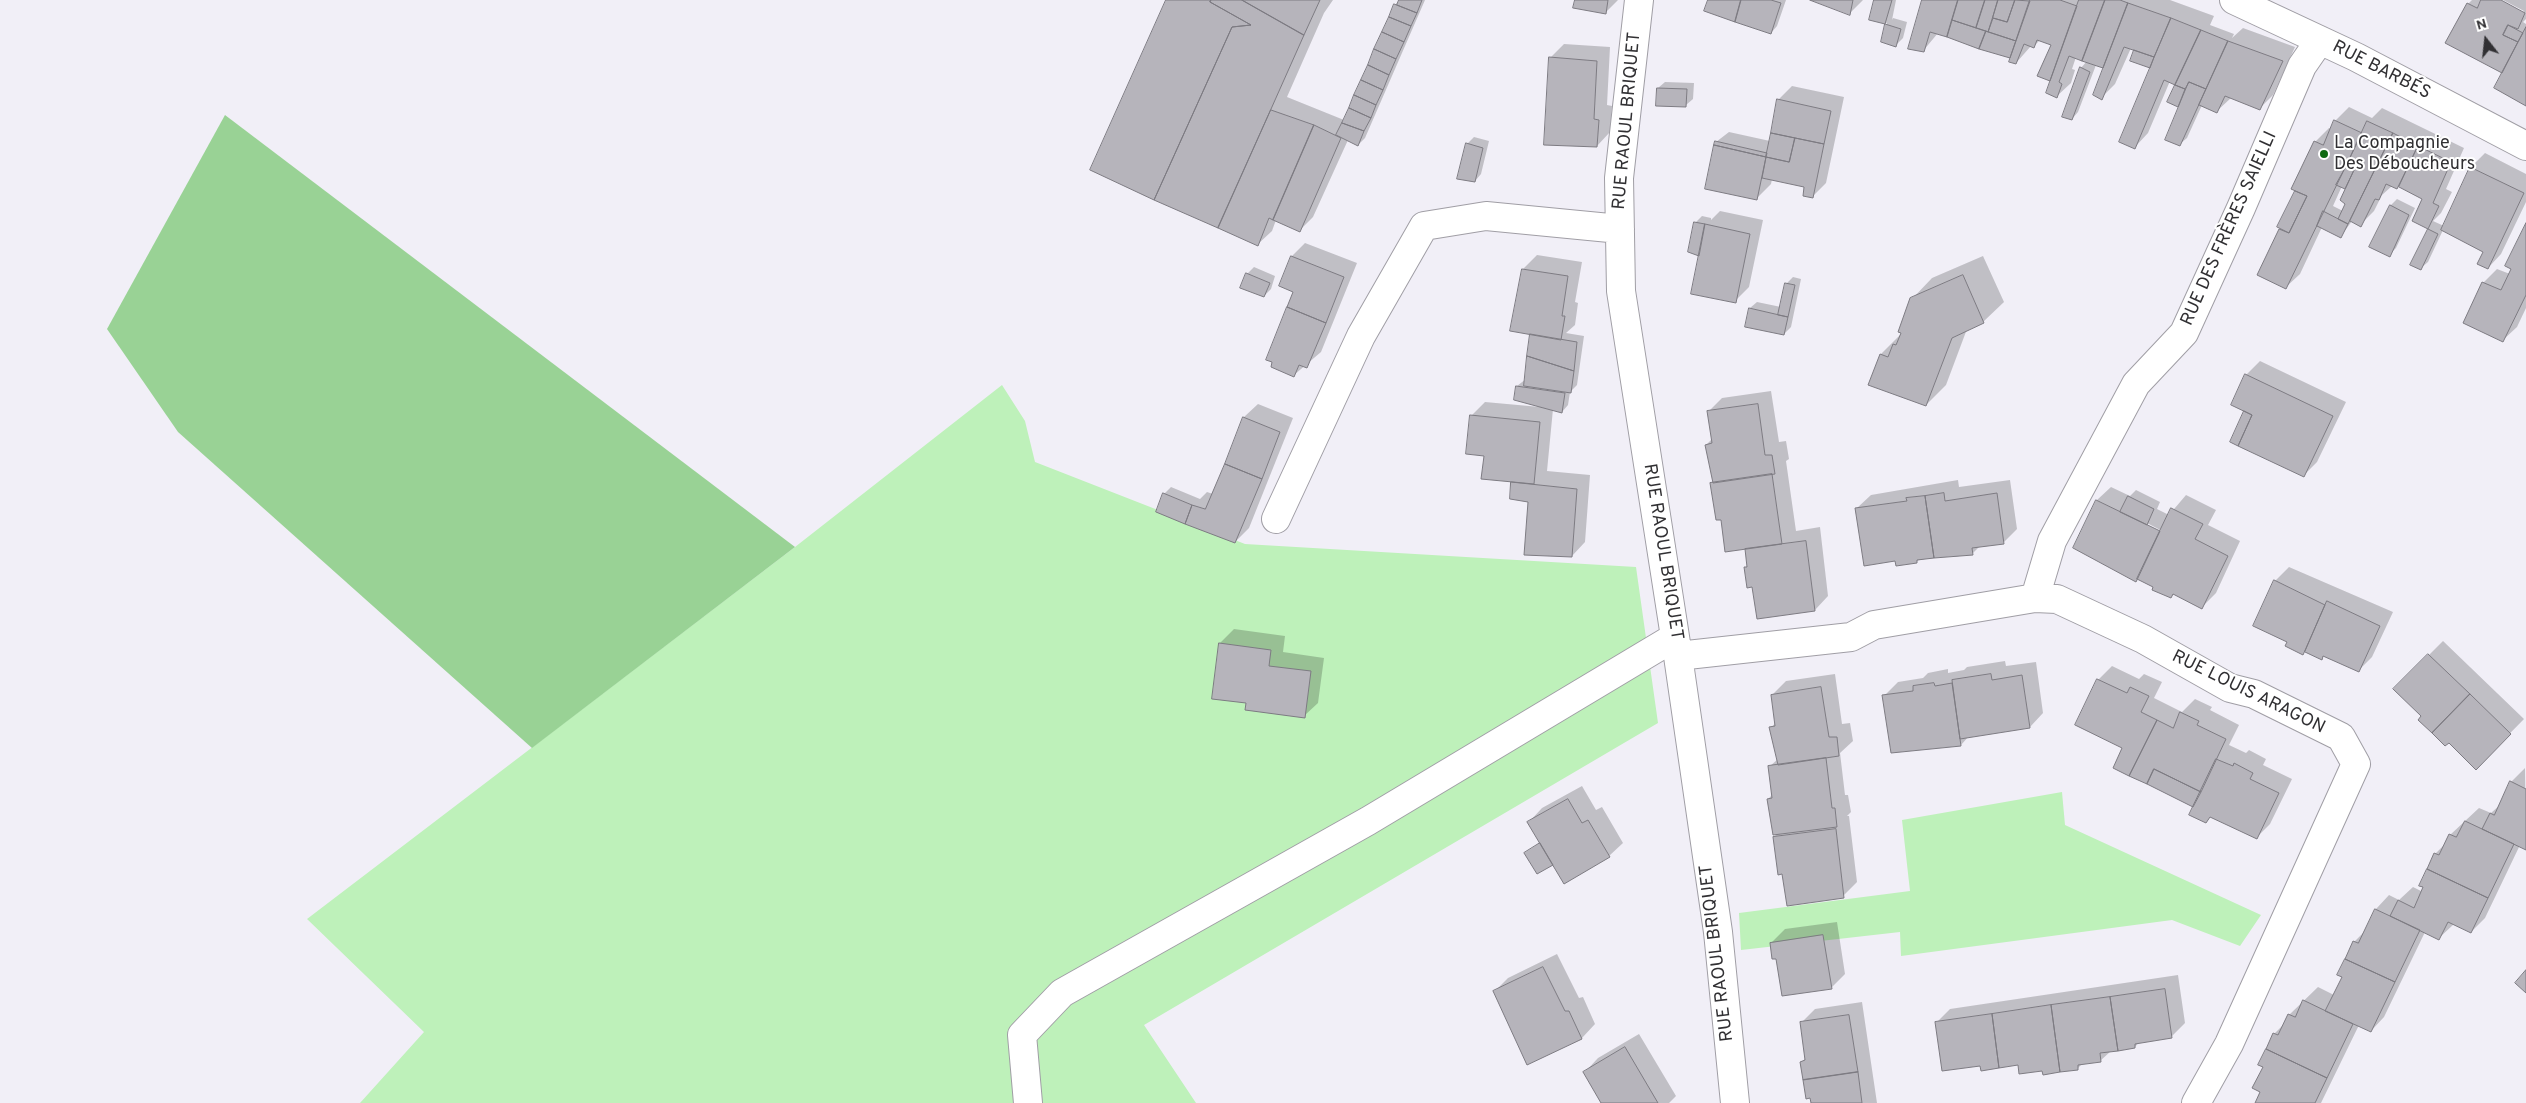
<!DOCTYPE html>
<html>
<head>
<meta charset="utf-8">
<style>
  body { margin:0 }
  #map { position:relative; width:2526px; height:1103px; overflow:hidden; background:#f1eff7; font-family:Overpass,sans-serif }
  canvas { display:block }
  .north { position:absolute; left:2461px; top:15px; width:50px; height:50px; -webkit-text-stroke:4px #fff; paint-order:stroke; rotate:344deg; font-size:14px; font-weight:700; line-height:20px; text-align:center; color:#313033 }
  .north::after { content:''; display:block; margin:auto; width:18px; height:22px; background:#313033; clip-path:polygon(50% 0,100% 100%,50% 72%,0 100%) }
</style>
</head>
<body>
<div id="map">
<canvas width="2526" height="1103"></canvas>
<div class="north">N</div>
</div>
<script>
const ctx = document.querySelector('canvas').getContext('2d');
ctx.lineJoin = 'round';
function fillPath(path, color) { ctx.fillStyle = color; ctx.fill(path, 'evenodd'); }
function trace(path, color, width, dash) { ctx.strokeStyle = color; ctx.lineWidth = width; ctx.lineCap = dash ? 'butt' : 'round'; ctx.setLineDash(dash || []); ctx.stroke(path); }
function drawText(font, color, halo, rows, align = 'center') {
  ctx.font = font + ' Overpass,sans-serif'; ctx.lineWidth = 4; ctx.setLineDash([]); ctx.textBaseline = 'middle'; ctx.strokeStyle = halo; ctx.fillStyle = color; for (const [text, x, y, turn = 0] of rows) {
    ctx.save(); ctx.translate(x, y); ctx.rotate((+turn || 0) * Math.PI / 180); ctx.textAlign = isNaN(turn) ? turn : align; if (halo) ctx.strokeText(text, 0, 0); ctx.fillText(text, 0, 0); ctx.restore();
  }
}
fillPath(new Path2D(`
  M1002,385L1025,421L1035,462L1245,544L1636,567L1658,723L1144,1025L1196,1103H360L424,1032L307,919L795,547Z
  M2062,792L2065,825L2261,915L2240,946L2172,920L1901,956L1900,932L1741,950L1739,913L1910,891L1902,820Z`), '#bef1ba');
fillPath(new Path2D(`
  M225,115L795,547L532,748L178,432L107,329Z`), '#99d295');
fillPath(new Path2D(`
  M1167,0H1333L1324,13L1287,97L1344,120L1395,5L1400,0H1425L1365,138L1358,145L1348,140L1313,217L1300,230L1276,220L1272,231L1258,244L1218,227Z
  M1576,0H1618L1605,13Z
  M1709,0H1786L1777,26L1771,33Z
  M1814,0H1863L1850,13Z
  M1875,0H1896L1892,20L1893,18L1907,22L1903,38L1896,45L1882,41L1887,23L1870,19Z
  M1923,0H2170L2214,16L2210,25L2234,34L2232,38L2243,28L2295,47L2273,95L2259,109L2232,97L2217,111L2202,105L2187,138L2180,144V106L2169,101L2177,85L2170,81L2148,133L2135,147L2152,67L2131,60L2136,49L2131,48L2115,84L2101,98L2105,68L2096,65L2078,112L2072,119L2081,68L2087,61L2076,57L2072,69L2075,70L2071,83L2057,96L2052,80L2038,75L2052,44L2040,40L2033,47L2031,46L2016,63L2013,53L2009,57L1938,33L1923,51Z
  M2472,0H2498L2522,13L2524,11L2503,0H2526V19L2523,22L2526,24V104L2504,73L2468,4Z
  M1564,44L1610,47L1607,105L1612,106L1610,132L1597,146L1550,58Z
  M1665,82L1694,83L1693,99L1686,105L1658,88Z
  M1792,86L1844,97L1826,183L1812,197L1806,187L1772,179L1771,184L1757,198L1716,142L1729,132L1770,141L1778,100ZM1724,149L1795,162V164Z
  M2349,107L2372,118L2382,108L2464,148L2446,189L2452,192L2441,213L2433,221L2444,226L2471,167L2485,153L2526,174V202L2501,254L2488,268L2485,251L2443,230L2428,262L2421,268L2411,264L2429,228L2414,220L2424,198L2399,186L2397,188L2392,186L2382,195L2374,211L2360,225L2352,221L2341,236L2322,227L2300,274L2286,287L2280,230L2315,142L2329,128L2332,129L2335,121ZM2349,183L2347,203L2343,211L2333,206L2342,186L2345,187Z
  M1474,137L1489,141L1481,174L1475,181L1467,144Z
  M2397,199L2415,208L2396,248L2389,255L2391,205Z
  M1720,211L1763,220L1749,287L1735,301L1700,255L1696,222L1702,216L1711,218V220Z
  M2526,226V308L2517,327L2503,340L2464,322L2483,283L2497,269L2510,274Z
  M1305,243L1357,263L1321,352L1294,375L1295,291L1292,256Z
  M1537,255L1582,262L1575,302L1578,303L1575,325L1566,333L1584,336L1577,385L1570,392L1568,405L1562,412L1553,409L1547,471L1590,475L1585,542L1572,556L1529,500L1511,498L1512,481L1485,455L1471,416L1485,402L1540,407L1517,386L1526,379L1532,334L1523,269Z
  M1983,256L2004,302L1983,322L1967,329L1946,385L1926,405L1881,354L1902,333L1912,299L1932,278Z
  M1254,267L1275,276L1271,289L1264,296L1247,274Z
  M1793,277L1801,279L1791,327L1784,334L1750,308L1757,302L1781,307L1786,284Z
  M2260,361L2346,402L2317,462L2303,476L2245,412L2246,375Z
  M1771,391L1779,442L1786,441L1789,459L1786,461L1796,531L1820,527L1828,596L1815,610L1753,586L1745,568L1748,565L1746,548L1722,519L1712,483L1714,480L1706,445L1712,439L1708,412L1722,398Z
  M1258,404L1293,418L1249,528L1235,542L1164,494L1171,487L1200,499L1207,492L1213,494L1244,417Z
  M1958,480L1959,487L2010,480L2017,529L2003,543L1980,546L1972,554L1953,557L1952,553L1897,565L1896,560L1857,508L1871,495Z
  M2111,487L2130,496L2136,490L2160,502L2157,509L2169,515L2186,495L2216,510L2208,525L2240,541L2216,593L2202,607L2174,594L2171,597L2154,586L2074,547L2097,500ZM2147,523L2166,533L2165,535L2145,525Z
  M2289,567L2393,612L2372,657L2358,671L2325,655L2321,658L2305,651L2303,653L2289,642L2275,581Z
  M1234,629L1285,636L1283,652L1324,658L1318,703L1304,716L1247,702L1220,643Z
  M2443,641L2524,719L2476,768L2395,689Z
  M2005,661L2006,666L2036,662L2043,713L2030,727L1969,736L1961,745L1884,696L1898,682L1923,678L1928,673L1948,669V673L1964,670L1967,667Z
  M2112,666L2139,679L2144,674L2162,682L2154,698L2182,712L2195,699L2212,707L2210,710L2239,725L2229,745L2246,753L2249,750L2266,759L2263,765L2292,779L2270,824L2256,838L2211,816L2206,822L2197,802L2124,748L2098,680Z
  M1835,674L1842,724L1850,723L1853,741L1840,753L1845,795H1848L1851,812L1847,816H1849L1857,882L1843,896L1783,872L1774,837L1778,833L1768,799L1773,794L1769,767L1778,759L1771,728L1776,722L1772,695L1786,681Z
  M2525,768L2526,848L2520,845L2485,918L2471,932L2454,924L2439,938L2425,932L2384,1017L2371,1031L2359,1025L2321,1103H2256L2262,1091L2264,1066L2274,1034L2284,1024L2289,1015L2318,987L2334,995L2343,977L2354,942L2365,931L2376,909L2389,895L2399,900L2413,887L2423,892L2435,854L2446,843L2450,835L2479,808L2491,813L2501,804L2511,782Z
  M1582,786L1596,810L1602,807L1623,843L1609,856L1553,863L1526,854L1540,842L1529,822L1542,808Z
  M1837,922L1845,974L1831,988L1778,957L1771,943L1785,929Z
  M1557,954L1579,998L1583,997L1595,1024L1582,1038L1528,1063L1494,992L1508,978Z
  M2178,975L2185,1023L2171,1037L2140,1041L2135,1047L2111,1051L2100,1061L2083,1063L2077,1069H2044L2019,1064H1981L1936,1023L1950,1009Z
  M1862,1002L1877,1103H1812L1802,1062L1806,1058L1801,1023L1815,1009Z
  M1639,1034L1676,1096L1669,1103H1602L1585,1072L1598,1058Z`), '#0003');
const building = new Path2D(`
  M1166,0H1211L1210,2L1251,25L1232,27L1154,200L1090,170Z
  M1211,0H1242L1304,35L1218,228L1154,200L1232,27L1251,25L1210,2Z
  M1242,0H1320L1304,35Z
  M1399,0H1422L1417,13L1397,5Z
  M1575,0H1608L1606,14L1573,8Z
  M1708,0H1741L1735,22L1704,11Z
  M1741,0H1771L1781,3L1771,34L1735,22Z
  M1810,0H1853L1850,15Z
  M1874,0H1892L1885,24L1869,20Z
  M1922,0H1958L1947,37L1930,32L1924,52L1908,49Z
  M1958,0H1985L1976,28L1952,20Z
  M1985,0H1998L1988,32L1976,28Z
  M1998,0H2015L2007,22L1993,18Z
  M2015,0L2030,1L2016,41L1988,32L1993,18L2007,22Z
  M2030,0H2060L2077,6L2050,81L2037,76L2051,45L2037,40L2034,48L2024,44L2016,64L2009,62Z
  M2079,0H2105L2082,61L2069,56L2059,82L2062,84L2057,98L2046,93Z
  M2105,0H2120L2128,3L2103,68L2082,61Z
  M2481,0H2501L2525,13L2518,29L2508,25L2503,35L2518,42L2502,73L2445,43L2467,3L2477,8Z
  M2128,3L2171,18L2154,57L2124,47L2102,100L2093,95Z
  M1394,4L1417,13L1411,26L1389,17Z
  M1389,17L1411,26L1404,42L1382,32Z
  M2171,18L2201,30L2175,85L2164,80L2135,149L2119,142Z
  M1952,20L1986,31L1979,49L1947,37Z
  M1885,24L1901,29L1896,47L1881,42Z
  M2508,25L2523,33L2518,42L2503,35Z
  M2526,27V106L2494,88Z
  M2201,30L2228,41L2206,89L2189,82L2185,89L2175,85Z
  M1986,31L2016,41L2010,58L1979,49Z
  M1382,32L1404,42L1396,59L1374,49Z
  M2228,41L2283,61L2260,110L2225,96L2217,113L2199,105Z
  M1374,49L1396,59L1389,75L1368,65Z
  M2134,50L2154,57L2150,68L2130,61Z
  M1549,57L1597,61L1594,119L1599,120L1597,147L1544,145Z
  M1368,65L1389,75L1383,90L1361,80Z
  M2080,67L2090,72L2072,120L2062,117Z
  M1361,80L1383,90L1376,105L1354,95Z
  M2189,82L2206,89L2180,146L2165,140Z
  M2175,85L2185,89L2178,107L2167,102Z
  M1657,88L1687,89L1686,107L1656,106Z
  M1354,95L1376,105L1371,118L1349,108Z
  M1777,99L1831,111L1824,144L1771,133Z
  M1349,108L1371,118L1364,131L1342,123Z
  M1271,110L1314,125L1273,220L1269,218L1258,246L1218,228Z
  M2334,120L2362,133L2286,289L2257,275L2279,229L2289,233L2307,196L2291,189L2314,141L2323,145Z
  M2367,121L2393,133L2348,224L2338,219L2345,204L2340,200L2354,170L2346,167Z
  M1342,123L1364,131L1358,146L1336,135Z
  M1314,125L1341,138L1300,232L1273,220Z
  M1771,133L1795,138L1789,162L1766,157Z
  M2393,133L2418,146L2397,189L2386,184L2379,200L2375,199L2361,227L2350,221Z
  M1795,138L1824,144L1813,198L1803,196L1804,187L1762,178L1766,157L1789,162Z
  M1715,141L1767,153L1766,157L1714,145Z
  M1466,143L1483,148L1475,182L1457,179Z
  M1714,145L1766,157L1757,200L1705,189Z
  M2418,146L2451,162L2433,203L2439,206L2428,229L2412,221L2422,199L2399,187Z
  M2346,167L2354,170L2345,189L2336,185Z
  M2470,167L2524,193L2488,269L2477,264L2483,252L2441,230Z
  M2295,191L2307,196L2289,233L2277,227Z
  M2390,205L2409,215L2390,257L2369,247Z
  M2323,211L2348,224L2341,238L2317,226Z
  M1694,222L1705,224L1699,256L1688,252Z
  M2526,223V295L2503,342L2463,323L2482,282L2501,290L2511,269L2505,266Z
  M1705,224L1750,234L1736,303L1691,294Z
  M2428,229L2438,234L2421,270L2410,265Z
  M1291,256L1344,277L1326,323L1287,307L1293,292L1279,286Z
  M1522,269L1568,276L1562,316H1565L1561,340L1510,331Z
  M1246,273L1270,283L1264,297L1240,288Z
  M1963,275L1984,323L1952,338L1926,406L1868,385L1880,354L1888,357L1893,344L1896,345L1901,333L1898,332L1910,298Z
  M1785,283L1795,285L1788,317L1778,315Z
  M1287,307L1326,323L1307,368L1299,365L1294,377L1271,367L1272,362L1266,360Z
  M1749,308L1788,317L1784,335L1745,327Z
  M1530,334L1577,342L1574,371L1527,356Z
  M1527,356L1574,371L1571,393L1524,386Z
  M2245,374L2333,416L2304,477L2238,446L2252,415L2231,405Z
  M1516,386L1565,393L1562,413L1514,400Z
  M1758,404L1765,455H1772L1775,474L1713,483L1705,445L1712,443L1707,411Z
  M2244,411L2252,415L2238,446L2230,442Z
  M1470,415L1540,422L1534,484L1481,479L1484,456L1466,454Z
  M1243,417L1280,432L1262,479L1225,464Z
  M1225,464L1262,479L1235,543L1185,524L1192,505L1205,509Z
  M1772,474L1782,544L1725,552L1721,520H1716L1710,483Z
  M1511,482L1577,489L1572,557L1524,555L1528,502L1510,499Z
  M1163,493L1192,505L1185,524L1156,512Z
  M1944,493L1945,501L1997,493L2004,544L1972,548L1973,555L1934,558L1925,496Z
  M1925,496L1934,558L1917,560V563L1896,566L1895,561L1864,566L1855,508L1907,501L1906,498Z
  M2128,496L2154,509L2147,525L2120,512Z
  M2096,500L2160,531L2136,582L2073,548Z
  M2171,508L2203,524L2195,539L2228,556L2202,609L2173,594L2171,598L2152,590L2153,587L2137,579Z
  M1806,541L1815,611L1757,619L1752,587L1747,588L1744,567H1747L1745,549Z
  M2274,580L2325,605L2303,655L2285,646L2287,642L2253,626Z
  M2327,601L2380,626L2359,672L2323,656L2322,660L2305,652Z
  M1219,643L1271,650L1269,666L1311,671L1305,718L1245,710L1246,703L1212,699Z
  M2428,654L2470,694L2432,733L2418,720L2421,716L2393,689Z
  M1991,674L1992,680L2022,675L2030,728L1960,739L1952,680Z
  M2097,679L2127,693L2130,687L2149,696L2141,712L2157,720L2129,776L2113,768L2122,748L2075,725Z
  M1934,683L1935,686L1952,683L1961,746L1891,753L1882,695L1913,691V686Z
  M1821,687L1829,737H1837L1839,756L1778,765L1769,727L1775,726L1771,695Z
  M2470,694L2511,734L2476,770L2449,743L2445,746L2432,733Z
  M2180,712L2199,721L2197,725L2226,739L2201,792L2154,769L2147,784L2129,776L2157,720L2173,728Z
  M1826,758L1832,808H1835L1837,827L1773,835L1767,799L1772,798L1768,766Z
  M2216,759L2233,766L2234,763L2253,773L2250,779L2279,793L2257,839L2210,817L2206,823L2189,815Z
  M2154,769L2201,792L2193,807L2147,784Z
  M2510,781L2526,789V850L2482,829L2490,813L2494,815Z
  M1568,799L1582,823L1588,820L1610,857L1564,884L1527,822Z
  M2465,821L2514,844L2488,898L2427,869L2434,853L2439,855L2449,834L2456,837Z
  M1836,829L1844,898L1787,906L1782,874L1778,875L1773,837Z
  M1540,843L1553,865L1537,874L1524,853Z
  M2427,869L2488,898L2471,933L2448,922L2439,940L2390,916L2398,900L2414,908L2423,887L2419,886Z
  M2375,909L2420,930L2395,982L2345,959L2353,941L2358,943Z
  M1823,935L1832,989L1782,996L1776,959H1772L1770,943Z
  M2345,959L2395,982L2371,1032L2325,1011L2342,977L2337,975Z
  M1543,967L1565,1011H1569L1582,1039L1527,1065L1493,991Z
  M2526,970V993L2515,983Z
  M2165,989L2172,1038L2135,1044V1048L2118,1051L2110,997Z
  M2110,997L2118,1051L2100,1053L2101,1062L2078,1065V1070L2060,1072L2051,1005Z
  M2303,1000L2353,1024L2327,1078L2266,1049L2273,1033L2278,1035L2288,1014L2295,1017Z
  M2051,1005L2060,1072L2043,1075L2042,1071L2019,1074L2018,1065L1999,1068L1992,1014Z
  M1992,1014L1999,1068L1981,1071L1980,1066L1942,1071L1935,1022Z
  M1849,1015L1858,1072L1803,1080L1800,1062L1805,1060L1800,1022Z
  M1625,1047L1658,1103H1601L1583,1072Z
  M2266,1049L2327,1078L2315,1103H2255L2260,1092L2252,1088L2263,1067L2258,1065Z
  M1858,1072L1862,1103H1811L1810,1098L1806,1099L1803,1080Z`);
fillPath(building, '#b6b4bb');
trace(building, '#7d7b82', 1);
const minor = new Path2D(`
  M1639,0L1619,178L1621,291L1678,656L1718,932L1735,1103
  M2234,0L2356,57L2526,146
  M1276,519L1361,336L1424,226L1486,216L1620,229
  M2035,598L2052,541L2136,384L2184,333L2241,208L2302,66L2320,40
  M1678,656L1851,637L1874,625L2035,598L2057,599L2143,639L2230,688L2254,694L2341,737L2356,764L2229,1044L2196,1103
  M1028,1103L1022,1035L1062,993L1368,821L1675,637`);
trace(minor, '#a09ea5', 30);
trace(minor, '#fff', 28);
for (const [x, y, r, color] of [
  [2324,154,5,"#0e6911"]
]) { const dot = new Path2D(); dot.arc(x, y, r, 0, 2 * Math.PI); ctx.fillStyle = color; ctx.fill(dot); trace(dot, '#fff', 2); }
drawText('18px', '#313033', '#fff', [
  ["RUE BARBÉS",2381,71,27],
  ["RUE RAOUL BRIQUET",1628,121,-85],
  ["RUE DES FRÈRES SAIELLI",2230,229,-66],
  ["RUE RAOUL BRIQUET",1662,552,81],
  ["RUE LOUIS ARAGON",2248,693,26],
  ["RUE RAOUL BRIQUET",1718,953,-97]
]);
drawText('18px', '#313033', '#fff', [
  ["La Compagnie",2334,144],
  ["Des Déboucheurs",2334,165]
], 'left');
</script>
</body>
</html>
